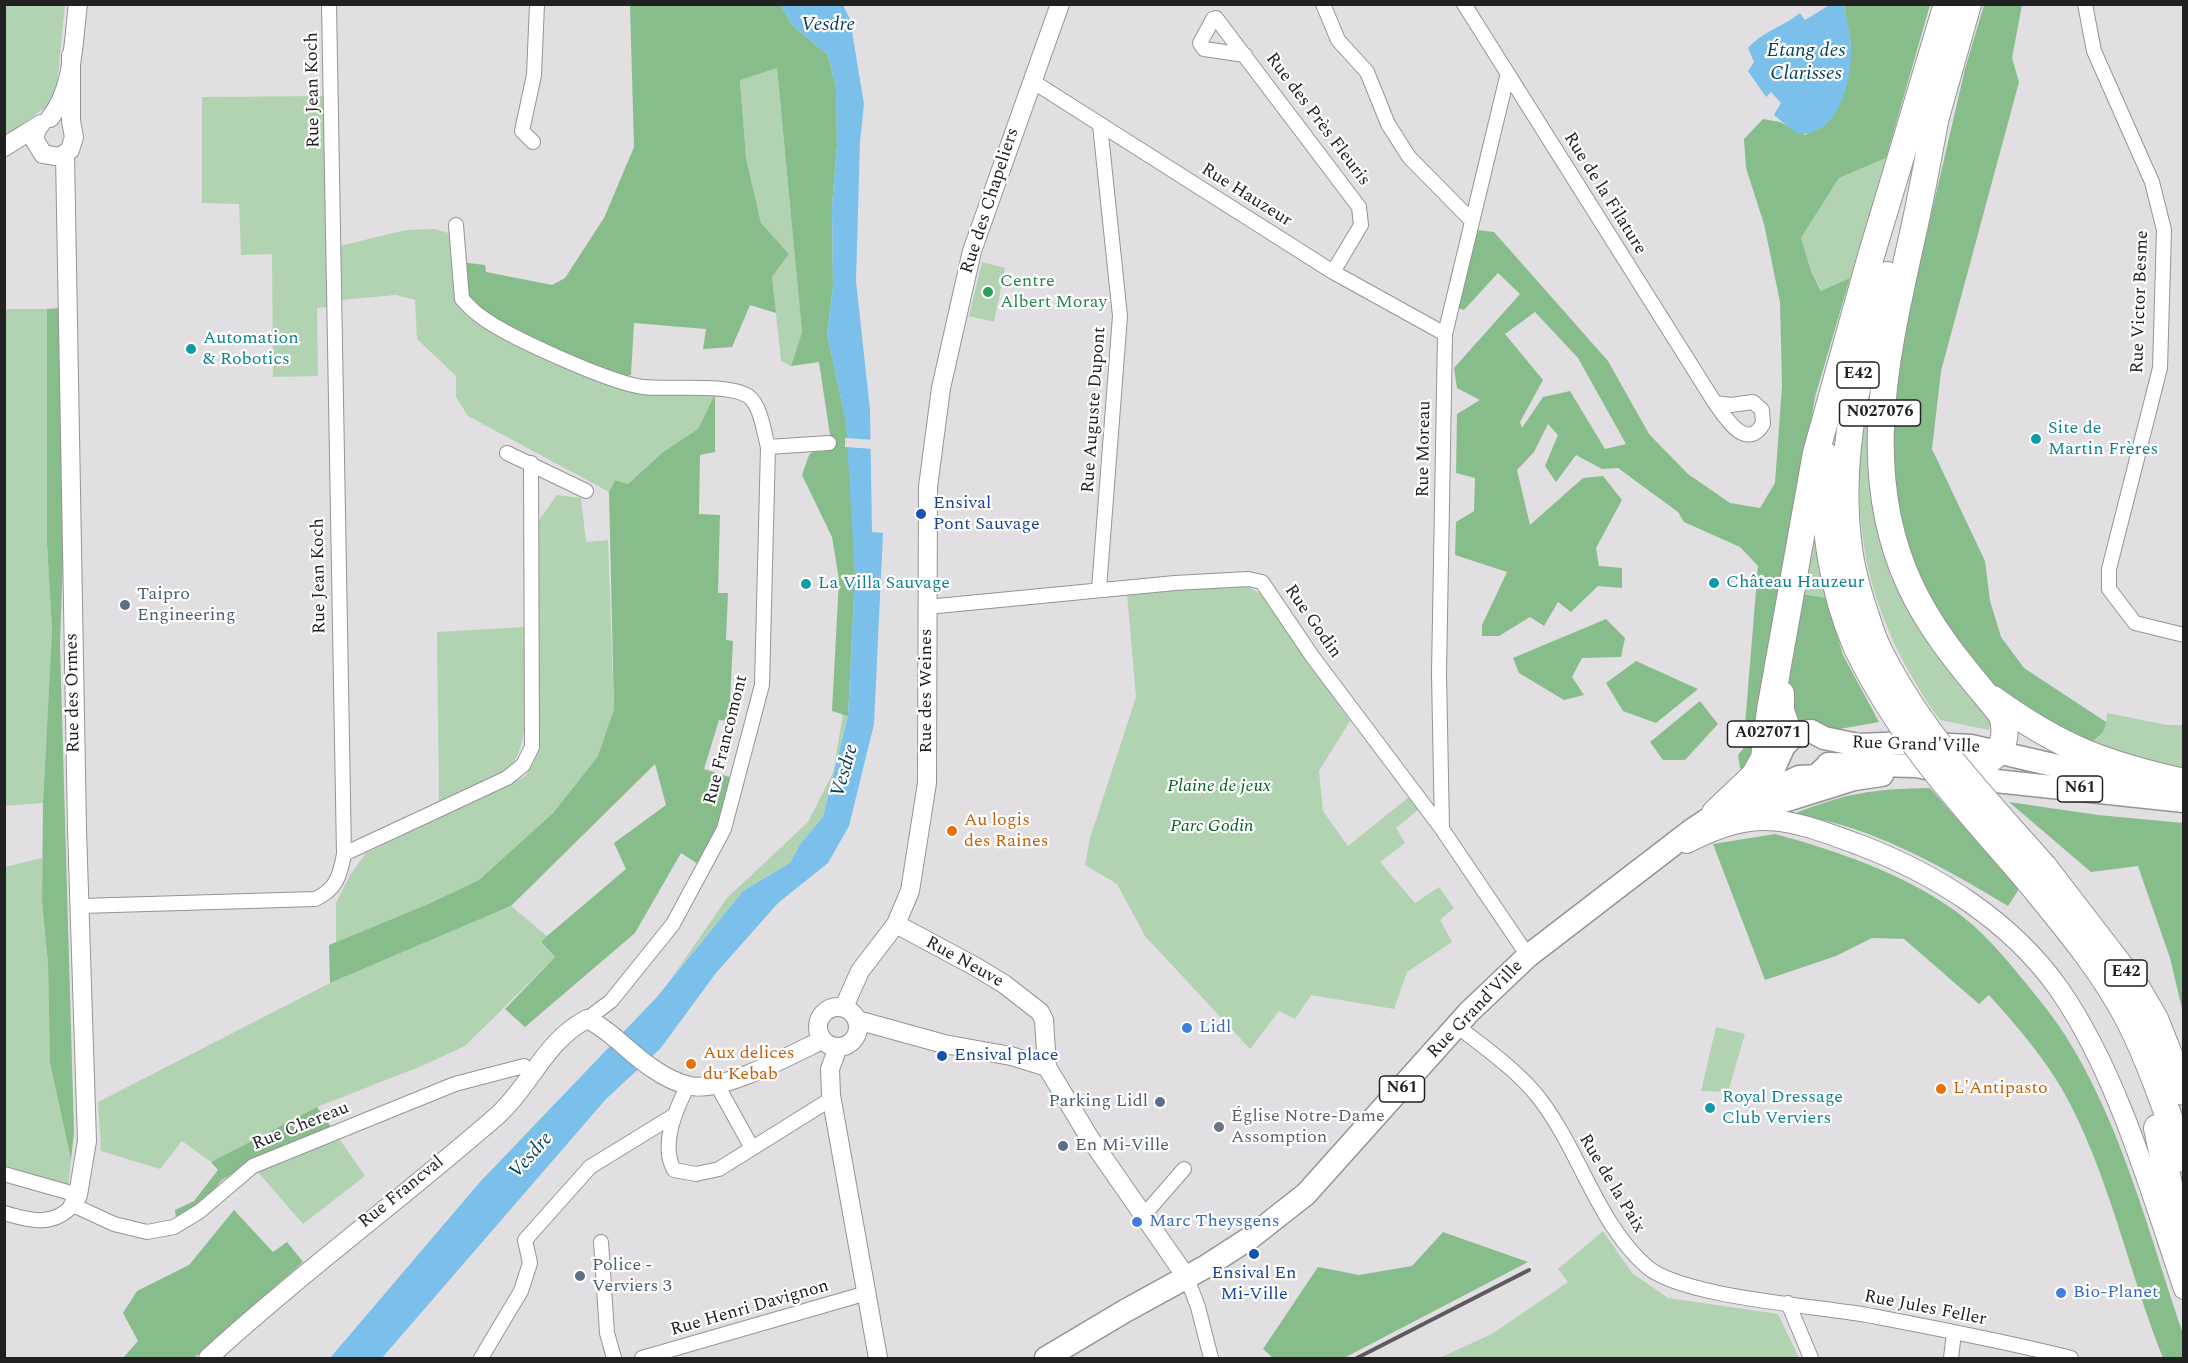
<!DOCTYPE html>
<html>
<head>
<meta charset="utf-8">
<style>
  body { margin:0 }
  #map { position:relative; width:2188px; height:1363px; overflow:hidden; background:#e2dfe2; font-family:Spectral,serif }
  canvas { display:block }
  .frame { position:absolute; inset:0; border:6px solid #222122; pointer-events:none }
</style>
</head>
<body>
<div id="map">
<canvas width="2188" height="1363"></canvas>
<div class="frame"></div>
</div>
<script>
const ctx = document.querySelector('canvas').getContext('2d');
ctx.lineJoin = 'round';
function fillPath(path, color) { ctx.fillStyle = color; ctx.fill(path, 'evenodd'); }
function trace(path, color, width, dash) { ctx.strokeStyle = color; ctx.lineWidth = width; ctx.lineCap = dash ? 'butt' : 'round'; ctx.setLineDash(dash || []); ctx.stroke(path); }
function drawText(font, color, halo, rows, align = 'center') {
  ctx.font = font + ' Spectral,serif'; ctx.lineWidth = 4.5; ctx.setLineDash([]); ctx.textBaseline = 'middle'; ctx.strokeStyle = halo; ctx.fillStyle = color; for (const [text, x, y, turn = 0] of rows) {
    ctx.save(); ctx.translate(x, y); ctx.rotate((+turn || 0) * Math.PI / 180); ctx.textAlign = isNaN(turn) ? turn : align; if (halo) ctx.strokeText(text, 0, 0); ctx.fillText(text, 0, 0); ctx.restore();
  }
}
fillPath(new Path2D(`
  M4,5H65L56,96L52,105C34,112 23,127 5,134Z
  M777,68L802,332L791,366L781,361L772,277L789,254L761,223L746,158L740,79Z
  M325,96L327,307L317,308L318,376L273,377L272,254L241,255L239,204L202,203V97Z
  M1886,158L1850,278L1822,291L1811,271L1801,238L1839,178Z
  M435,229L455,235L456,295L633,392L715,394L698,429L663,452L628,484L615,480L609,492L468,416L456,397V376L417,339L415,300L396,295L341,300L340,246L406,230Z
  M982,262L1005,268L994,322L969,316Z
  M5,309H47V544L52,630L43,803L5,806Z
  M1886,322L1875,484L1992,713L1989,730L1940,720C1846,588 1843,473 1886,322Z
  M557,495L581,498L586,542L608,540L614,709L598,756L553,813L479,880L426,905L336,942V903L350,875L366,853L526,776L539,745V520Z
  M1813,522L1826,598L1802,594Z
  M1245,585L1261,594L1350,721L1319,771L1323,811L1348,846L1409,797L1418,810L1396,828L1405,843L1380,862L1415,903L1439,887L1454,908L1440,920L1452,942L1407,972L1394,1009L1311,995L1295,1019L1279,1011L1250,1049L1145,936L1117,884L1085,865L1090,838L1136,697L1127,594Z
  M524,627C524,663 537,752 503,774C483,786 459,793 439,802L437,632Z
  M2107,713L2167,725H2183V775L2084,749L2106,722Z
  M843,714L848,716L823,817L801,843L790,863L743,891L671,979L727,898L808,822L833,773Z
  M42,858V901L48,964L50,1063L71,1160L68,1189L5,1167V867Z
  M511,906L547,936L541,943L555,957L465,1046L424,1065L317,1107L211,1162L182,1141L160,1169L101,1151L98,1102L330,983Z
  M1716,1027L1745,1034L1728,1092L1701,1091Z
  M338,1137L365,1176L303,1224L257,1171Z
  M1603,1231L1632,1273L1668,1298L1778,1314L1799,1358H1439L1492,1334L1568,1282L1558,1269Z`), '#b1d3b2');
fillPath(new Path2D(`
  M630,5H781L792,25L828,55L836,87L837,146L832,206L833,288L827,334L846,422L852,495L855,576L848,716L832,711L839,580L832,537L802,475L809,455L830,435L819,362L791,366L802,332L777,68L740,80L746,158L761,223L789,254L772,277L776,313L750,305L732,347L703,349L706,329L634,323L631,375L616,379L512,332L465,299L460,262L485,265L486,272L552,285L565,278L604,218L634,147Z
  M1844,5H1930L1886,158L1839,178L1801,238L1811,271L1821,291L1850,278L1815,397L1755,762L1745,772L1740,768L1738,755L1743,749L1758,566L1740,547L1684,522L1678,512L1618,468L1602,469L1576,455L1556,482L1545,466L1558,435L1548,424L1534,452L1517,470L1530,525L1583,478L1603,476L1622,500L1596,548L1599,566L1622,568V588L1598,586L1571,612L1558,602L1544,626L1530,617L1499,636H1482V625L1507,572L1455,555L1456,522L1474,511L1475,478L1456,473L1457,414L1480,400L1457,388L1454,368L1520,294L1498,273L1464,310L1452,306L1469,229L1494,232L1608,361L1649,434L1688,474L1730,503L1760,508L1775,483L1782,386L1780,302L1764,224L1746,168L1744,139L1763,119L1780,122L1805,135L1826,124L1851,44ZM1535,312L1578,358L1626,444L1605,449L1570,391L1543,397L1522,428L1520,422L1543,380L1505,334Z
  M1984,5H2022L2012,58L2019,82L1941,371L1932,449L1985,561L1990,601L2001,637L2024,668L2106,722L2103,732L2084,749L1985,680L1942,621L1919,578L1899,517L1893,455L1895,403L1907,319L1965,69Z
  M60,308L64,530L60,645L74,1133L71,1160L50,1063L48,964L42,901L43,803L52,630L47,544V309Z
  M715,394V452L700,455L699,514L720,515L718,593H728L726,640L733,641L729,721L719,720L704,769L736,779L701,866L681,853L635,933L525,1027L505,1009L555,957L541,942L547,936L626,869L614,843L666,805L655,764L511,906L330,983L329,945L426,905L479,880L553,813L598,756L614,709L609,492L615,480L628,484L663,452L698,429Z
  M1802,594L1826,598L1843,655L1879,722L1834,730L1794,723L1787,699Z
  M1606,619L1625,638L1621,657L1582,658L1572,677L1584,695L1564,700L1519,673L1513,658Z
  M1636,661L1698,689L1656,723L1623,711L1606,683Z
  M1700,701L1718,724L1685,760H1663L1650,742Z
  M1930,788L2019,889L2008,906C1947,869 1863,821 1791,815C1845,793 1872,789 1930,788Z
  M2009,802L2098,815L2183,823V1013L2170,958L2138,866L2091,872Z
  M1775,834C1837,851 1900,872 1954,910C1982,930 2002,954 2024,981C2038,998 2053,1016 2065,1035C2122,1125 2149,1234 2183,1334V1358H2163C2128,1271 2109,1172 2062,1089C2042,1055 2016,1025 1989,995L1979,1004L1904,939L1872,938L1836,956L1765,980L1713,844Z
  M317,1107L332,1128L263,1154L222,1180L199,1206L176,1219L175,1210L194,1201L218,1170L211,1162Z
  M234,1210L273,1252L287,1242L303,1262L194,1358H123L138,1341L123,1313L137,1291L189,1265Z
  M1443,1232L1528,1262L1344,1358H1273L1263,1349L1318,1267L1359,1275L1412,1266Z`), '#86bd8b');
fillPath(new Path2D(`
  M1831,4L1844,5C1846,19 1851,35 1851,51C1851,82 1838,138 1797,134L1774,115L1781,103L1771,92L1766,97L1748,71L1754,62L1748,48C1763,31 1783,27 1800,13L1805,20Z
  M781,5H843L850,19L864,104L860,142L856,281L870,410L872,532L883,533L874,724L849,826L828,863L778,903L716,973L660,1049L606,1099L382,1358H330L480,1182L656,998L743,891L790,863L801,843L823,817L848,716L855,576L846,422L827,334L833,288L832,206L837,146L836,87L828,55L792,25Z`), '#7bc0ea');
fillPath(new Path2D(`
  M845,438L874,440V449L845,447Z`), '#e2dfe2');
const minor = new Path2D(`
  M1323,4L1338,40L1367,72L1388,124L1409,157L1471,220
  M1464,4L1715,403C1725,417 1746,452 1763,424L1762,410L1753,402L1731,405L1715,403
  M2085,4L2094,51L2152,182L2164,230L2160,368L2109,569V589L2135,623L2184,635
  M1245,55L1204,49L1200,43L1213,19L1216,18L1359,207L1361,225L1333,272
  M1032,81L1333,272L1445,334
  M533,142L522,131L534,75L537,4
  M456,225L462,299C468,305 473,311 479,315C505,336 611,383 643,387C670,390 727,383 748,396C761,405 764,433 768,447L762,685L724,829L673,924L611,1001L587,1019
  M768,447L829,443
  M507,453L586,491
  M1099,589L1120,316L1100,125
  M927,607L1175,583L1248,579L1262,582L1312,656L1442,829L1528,956
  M1442,829L1439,674L1445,334L1507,77
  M344,854L507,778L523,765L532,747L531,463
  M81,906L315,899C336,890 340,876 344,854L329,4
  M1457,1026C1485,1048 1517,1070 1539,1098C1580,1151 1596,1221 1646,1266C1680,1297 1817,1306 1867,1315C1935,1328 2004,1341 2071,1358
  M716,1083L752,1148
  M688,1085C676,1109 660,1144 674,1170L696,1174L719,1169L831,1099
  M4,1174L78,1195
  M4,1213C31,1221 53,1227 73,1205L114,1224L147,1232L174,1227L200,1211L253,1166L455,1084L524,1066
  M1144,1215L1184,1169
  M601,1242L607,1333L614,1358
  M1187,1278L1198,1307L1211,1358
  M1788,1303L1811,1358
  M481,1358L521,1291L530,1263L525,1240L590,1167L673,1116
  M642,1358L867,1293
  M1951,1358L1954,1333`);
const tertiary = new Path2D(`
  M50,118C74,89 73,41 78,4
  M38,126L34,139L43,154L60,157L70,150L74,137L71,121V55
  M4,147L41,124
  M65,154L77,829L87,1141L78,1195L73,1205
  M896,924L976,967L1004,984L1040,1012L1044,1020L1047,1067L1089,1137L1187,1278
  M818 1027a20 20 0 1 1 40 0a20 20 0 1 1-40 0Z
  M844,1007L860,971L896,924L910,891L927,783L928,487L941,388L972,251L1060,4
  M857,1020L944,1044L1011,1056L1047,1067
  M838,1047L830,1069L831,1095L878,1358
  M208,1358C301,1273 403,1198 498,1115C532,1084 544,1042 587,1019C612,1031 629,1053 652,1068C662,1075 677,1083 690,1086C723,1092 791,1055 822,1040`);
const secondary = new Path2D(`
  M1687,843C1758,806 1789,819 1860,845C1936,874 2011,921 2059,989C2118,1074 2151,1192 2184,1289`);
const primary = new Path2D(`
  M1828,764L1917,766L1977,779L2184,801
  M1759,796L1799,777L1816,776L1828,765
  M1720,821L1854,779L1882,775
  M1046,1358L1125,1311L1205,1267L1250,1238L1306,1194L1469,1012L1528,956L1692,830L1769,779L1784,746L1797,733L1811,731L1824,738L1858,745L1908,743L1971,746L2101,776L2158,786`);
const motorway = new Path2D(`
  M1936,116C1928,158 1921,200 1911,242C1886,356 1858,473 1910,585C1933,635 1968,673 2002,715C2013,753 1987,766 1954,773
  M1932,131L1968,4
  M1826,456C1822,521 1831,589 1857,648
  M1874,640C1864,610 1853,580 1849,548C1836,453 1860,365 1887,275
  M1781,694V711L1790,737
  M1993,699C2061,748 2104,764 2184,782
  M1715,813L1754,776L1764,758L1770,710L1816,453L1871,256L1947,4
  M2044,867L2137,988L2155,1019L2184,1092
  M2029,881C2065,925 2104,971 2130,1022C2152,1066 2167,1113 2184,1159
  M2157,1128L2184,1255`);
trace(minor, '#969396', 16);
trace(tertiary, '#969396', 20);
trace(secondary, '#969396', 22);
trace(primary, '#969396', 25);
trace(motorway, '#969396', 28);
trace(minor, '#fff', 14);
trace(tertiary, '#fff', 18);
trace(secondary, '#fff', 20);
trace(primary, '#fff', 22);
trace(motorway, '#fff', 26);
trace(new Path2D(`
  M1357,1358L1529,1270`), '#5d5b5d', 4);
const motorwayBridge = new Path2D(`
  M1874,640C1915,729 1981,795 2044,867
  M1857,648C1902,741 1963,804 2029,881`);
trace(motorwayBridge, '#969396', 28, []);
trace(motorwayBridge, '#fff', 26);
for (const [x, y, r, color] of [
  [988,292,6,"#2e9e5b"],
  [191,349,6,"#0f9aa8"],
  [2036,439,6,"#0f9aa8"],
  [921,514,6,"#1a4fb4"],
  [1714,583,6,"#0f9aa8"],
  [806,584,6,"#0f9aa8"],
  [125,605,6,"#5c6f8a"],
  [952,831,6,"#e8710a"],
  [1187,1028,6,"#3f7fe0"],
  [942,1056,6,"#1a4fb4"],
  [691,1064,6,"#e8710a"],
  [1941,1089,6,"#e8710a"],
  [1160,1102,6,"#5c6f8a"],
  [1710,1108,6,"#0f9aa8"],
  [1219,1127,6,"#6b7280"],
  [1063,1146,6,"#5c6f8a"],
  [1137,1222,6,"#3f7fe0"],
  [1254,1254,6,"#1a4fb4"],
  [580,1276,6,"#5c6f8a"],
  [2061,1293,6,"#3f7fe0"]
]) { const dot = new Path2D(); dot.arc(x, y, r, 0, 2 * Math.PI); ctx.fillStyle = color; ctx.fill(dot); trace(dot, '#fff', 2); }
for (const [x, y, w] of [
  [1858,375,42],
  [1880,413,81],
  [1768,734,81],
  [2080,789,45],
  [2126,973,42],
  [1402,1089,45]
]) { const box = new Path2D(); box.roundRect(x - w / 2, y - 13, w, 26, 4.5); ctx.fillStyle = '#fff'; ctx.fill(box); trace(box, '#222122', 1.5); }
drawText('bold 16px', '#222122', null, [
  ["E42",1858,375],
  ["N027076",1880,413],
  ["A027071",1768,734],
  ["N61",2080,789],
  ["E42",2126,973],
  ["N61",1402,1089]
]);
drawText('18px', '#222122', '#fff', [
  ["Rue Jean Koch",314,90,-91],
  ["Rue des Près Fleuris",1317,120,53],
  ["Rue de la Filature",1604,194,58],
  ["Rue Hauzeur",1246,196,32],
  ["Rue des Chapeliers",991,201,-72],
  ["Rue Victor Besme",2141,302,-88],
  ["Rue Auguste Dupont",1095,410,-86],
  ["Rue Moreau",1425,449,-89],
  ["Rue Jean Koch",320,576,-91],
  ["Rue Godin",1312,622,55],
  ["Rue des Weines",927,691,-90],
  ["Rue des Ormes",74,693,-91],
  ["Rue Francomont",727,740,-76],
  ["Rue Grand'Ville",1916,746,2],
  ["Rue Neuve",964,963,29],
  ["Rue Grand'Ville",1476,1010,-46],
  ["Rue Chereau",301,1127,-22],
  ["Rue de la Paix",1611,1184,59],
  ["Rue Francval",402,1193,-39],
  ["Rue Henri Davignon",750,1309,-16],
  ["Rue Jules Feller",1925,1309,11]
]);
drawText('18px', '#27864d', '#fff', [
  ["Centre",1000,282],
  ["Albert Moray",1000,303]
], 'left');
drawText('18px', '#0d838f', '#fff', [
  ["Automation",203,339],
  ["& Robotics",203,360],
  ["Site de",2048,429],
  ["Martin Frères",2048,450],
  ["Château Hauzeur",1726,583],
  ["La Villa Sauvage",818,584],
  ["Royal Dressage",1722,1098],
  ["Club Verviers",1722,1119]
], 'left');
drawText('18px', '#164399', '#fff', [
  ["Ensival",933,504],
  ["Pont Sauvage",933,525],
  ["Ensival place",954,1056],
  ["Ensival En",1254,1274,"center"],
  ["Mi-Ville",1254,1295,"center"]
], 'left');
drawText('18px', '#4e5e75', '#fff', [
  ["Taipro",137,595],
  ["Engineering",137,616],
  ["Parking Lidl",1148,1102,"right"],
  ["En Mi-Ville",1075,1146],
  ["Police -",592,1266],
  ["Verviers 3",592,1287]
], 'left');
drawText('italic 18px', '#065c1e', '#fff', [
  ["Plaine de jeux",1219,787],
  ["Parc Godin",1212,827]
]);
drawText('18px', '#c56008', '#fff', [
  ["Au logis",964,821],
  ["des Raines",964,842],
  ["Aux delices",703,1054],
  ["du Kebab",703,1075],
  ["L'Antipasto",1953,1089]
], 'left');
drawText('18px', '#366cbe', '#fff', [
  ["Lidl",1199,1028],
  ["Marc Theysgens",1149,1222],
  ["Bio-Planet",2073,1293]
], 'left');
drawText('18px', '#5b616d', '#fff', [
  ["Église Notre-Dame",1231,1117],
  ["Assomption",1231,1138]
], 'left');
drawText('italic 20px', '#023d59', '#fff', [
  ["Vesdre",828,26],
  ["Étang des",1806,52],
  ["Clarisses",1806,75],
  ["Vesdre",846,771,-74],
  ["Vesdre",532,1156,-48]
]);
</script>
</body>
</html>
